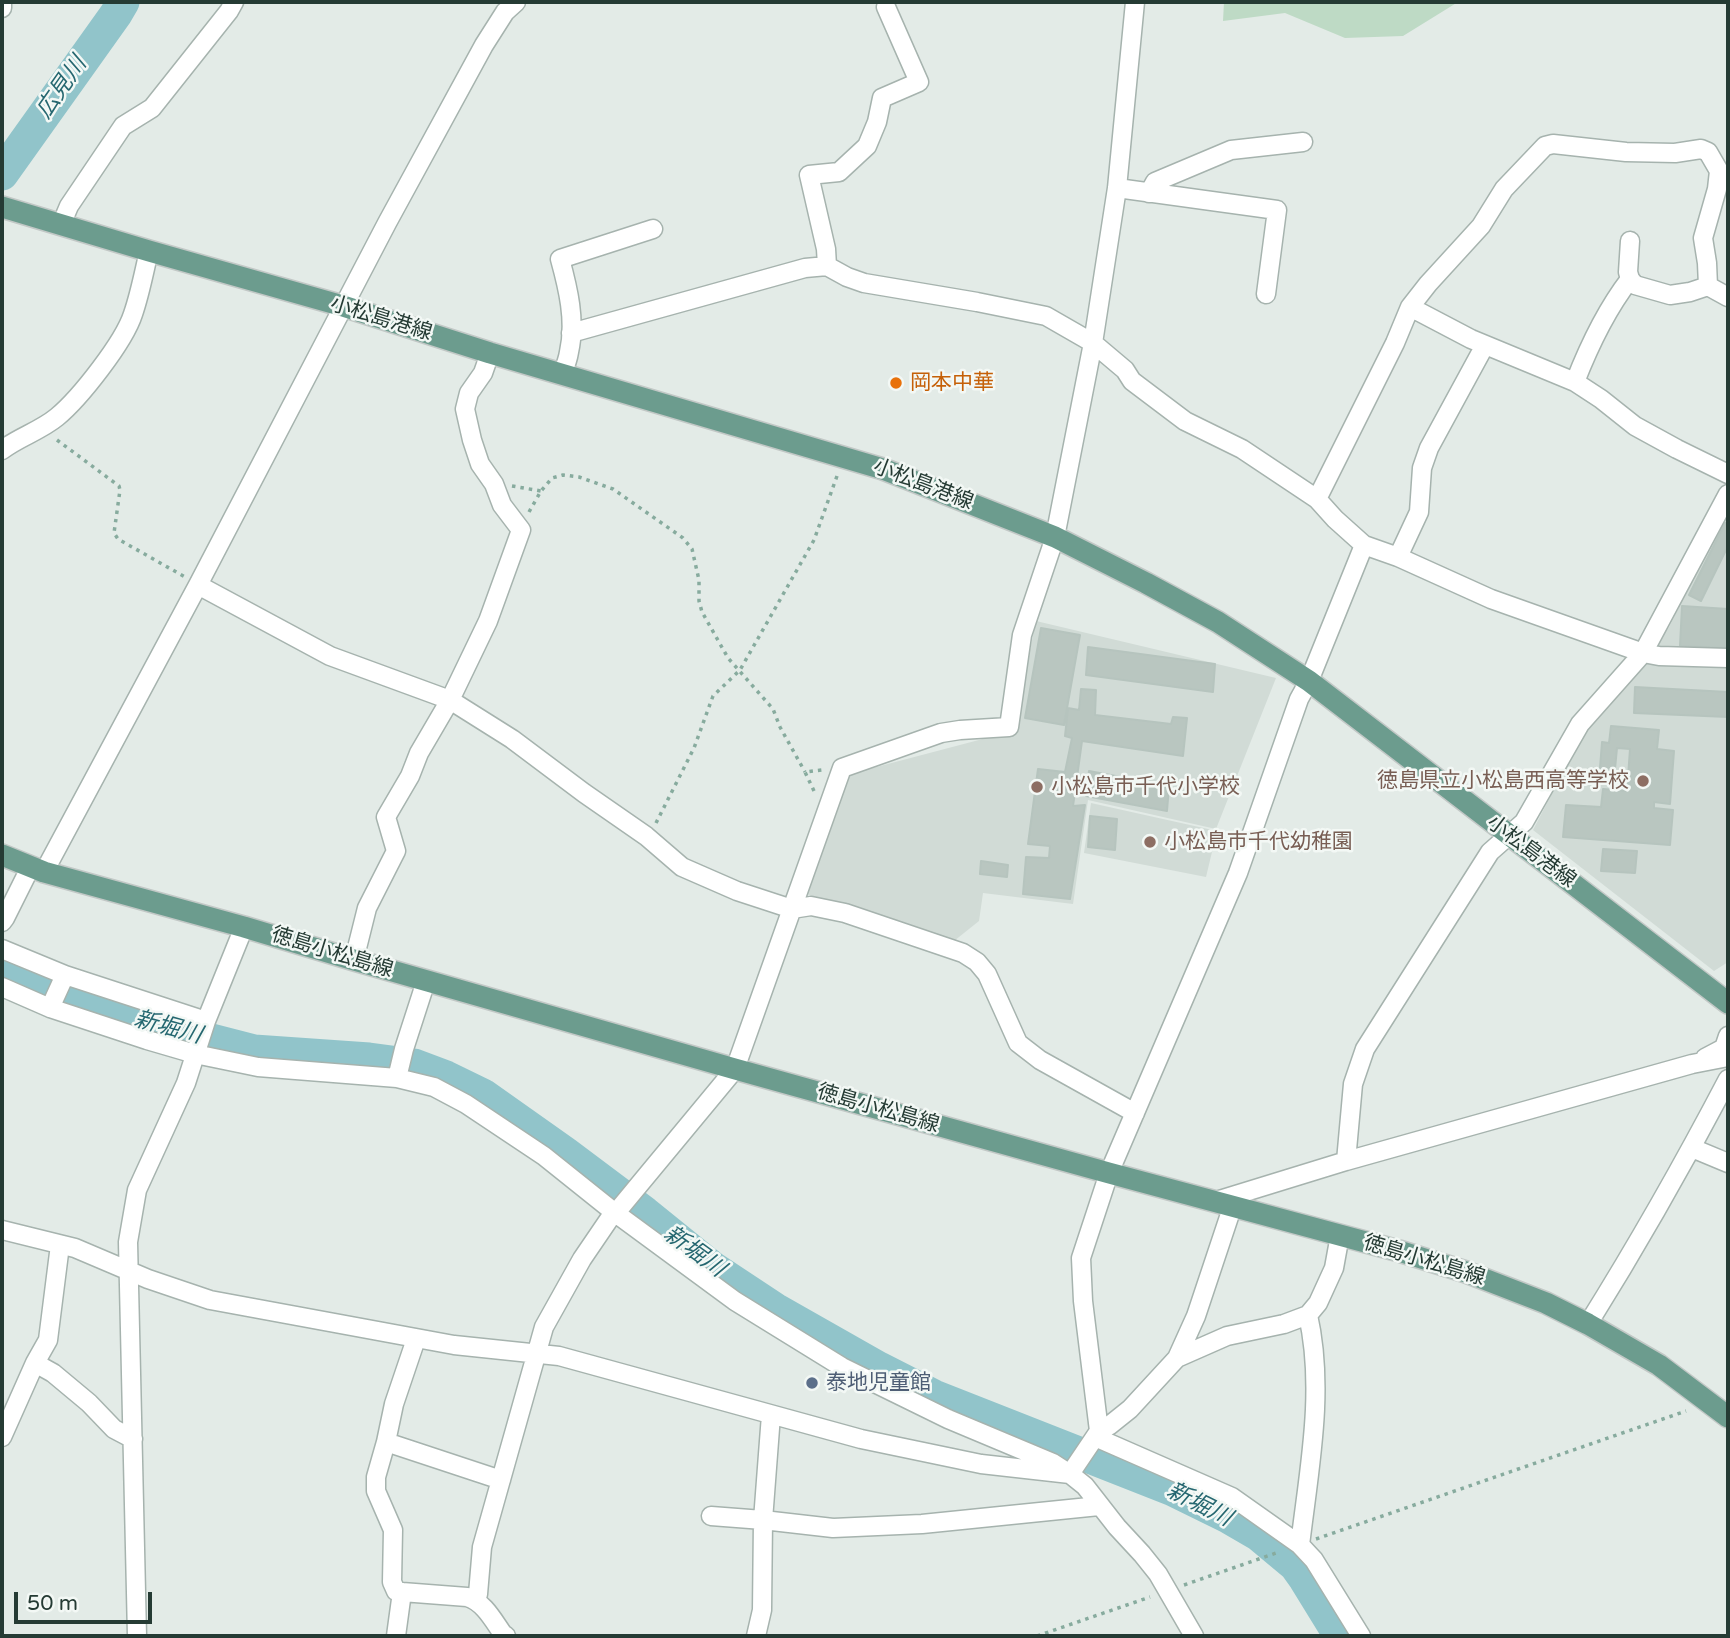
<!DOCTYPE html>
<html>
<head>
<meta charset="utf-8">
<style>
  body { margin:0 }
  #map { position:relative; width:1730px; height:1638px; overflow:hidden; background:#e3ebe7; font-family:"Varela Round",sans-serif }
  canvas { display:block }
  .frame { position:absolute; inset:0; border:4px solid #253b34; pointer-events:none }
  .scale { position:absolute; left:14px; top:1592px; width:138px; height:32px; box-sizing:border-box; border:4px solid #253b34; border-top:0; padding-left:9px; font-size:21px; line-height:24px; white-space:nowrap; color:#253b34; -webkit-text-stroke:5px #f3f8f5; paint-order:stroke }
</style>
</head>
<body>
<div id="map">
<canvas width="1730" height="1638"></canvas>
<div class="frame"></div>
<div class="scale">50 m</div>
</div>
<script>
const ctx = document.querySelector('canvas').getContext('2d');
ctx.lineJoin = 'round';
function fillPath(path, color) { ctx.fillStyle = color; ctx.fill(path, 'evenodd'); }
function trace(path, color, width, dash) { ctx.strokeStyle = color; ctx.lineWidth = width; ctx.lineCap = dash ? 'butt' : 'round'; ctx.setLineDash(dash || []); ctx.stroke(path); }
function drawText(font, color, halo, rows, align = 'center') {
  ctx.font = font + ' "Varela Round","Noto Sans JP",sans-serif'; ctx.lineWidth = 5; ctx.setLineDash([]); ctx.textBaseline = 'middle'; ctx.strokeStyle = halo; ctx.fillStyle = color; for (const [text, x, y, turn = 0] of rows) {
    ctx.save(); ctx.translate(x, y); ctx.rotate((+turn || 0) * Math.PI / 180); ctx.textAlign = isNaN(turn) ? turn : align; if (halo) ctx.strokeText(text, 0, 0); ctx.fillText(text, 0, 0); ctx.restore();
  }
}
fillPath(new Path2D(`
  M1728,509V962L1714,971L1533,830L1584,732L1642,663L1669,627Z
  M1036,621L1276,678L1216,829L1088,800L1073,904L983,893L979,921L954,941L806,894L846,775L1013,731Z
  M1091,803L1217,831L1206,877L1084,853Z`), '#d1dbd6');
fillPath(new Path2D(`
  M1224,2H1458L1403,36L1345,38L1285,13L1223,21Z`), '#bedac5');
trace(new Path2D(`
  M2,174L116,14L123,2
  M2,969L111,1013L215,1041L254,1051L369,1059L414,1065L446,1077L483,1095L565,1153L645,1213L713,1268L775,1309L879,1368L934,1396L1173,1490L1228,1517L1259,1535L1295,1565L1305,1579L1340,1636`), '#91c4ca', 33);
const building = new Path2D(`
  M1725,523L1728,524V546L1701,601L1689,595Z
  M1682,606L1728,609V648L1680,646Z
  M1041,628L1080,635L1064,725L1025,718Z
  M1088,647L1215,664L1213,692L1086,675Z
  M1635,687L1728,692V717L1634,713Z
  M1081,689L1096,690L1095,715L1171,724L1173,717L1187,718L1183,756L1082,741L1073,806L1085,805L1070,899L1023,894L1026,857L1049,858L1050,846L1028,844L1038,769L1065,772L1072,738L1065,736L1068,708L1079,710Z
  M1611,726L1659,730L1657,749L1674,751L1670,804L1654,802V808L1673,810L1670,845L1563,837L1566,805L1601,807L1603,789L1627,791L1630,749L1617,748L1615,769L1600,768L1602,742L1609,743Z
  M1089,771L1169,786L1167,811L1086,796Z
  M1090,816L1117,819L1115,850L1088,847Z
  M1603,849L1637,851L1635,873L1601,871Z
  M981,861L1008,865L1007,877L980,874Z`);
fillPath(building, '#b9c6c0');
trace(building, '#b6c4be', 2);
const minor = new Path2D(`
  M2,8V2
  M1117,188L1277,210L1266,294
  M1149,193L1155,182L1231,150L1303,142
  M61,225L69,206L123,126L152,108L229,11L234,2
  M1630,241L1628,272L1630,279L1635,285L1670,295L1690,292L1708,286
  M827,266L826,249L809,175L839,172L867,146L877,122L882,98L919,82L886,7
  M1410,307L1471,339L1575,382L1601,399L1635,426L1677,449L1728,474
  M571,333L805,268L827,266L847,277L864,283L977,302L1046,316L1093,343L1125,370L1132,381L1185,421L1242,449L1317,499L1335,519L1364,545L1398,557L1491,599L1643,653L1659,656L1728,658
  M562,374C565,367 568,359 569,352C576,321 568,288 560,259L653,229
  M1575,382C1589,346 1606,310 1630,279
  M2,450C19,437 40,431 57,417C80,398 124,342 133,314C140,294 144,272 149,251
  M1317,499L1395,343L1410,307L1428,284L1481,226L1504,189L1545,146L1553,144L1626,152L1675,153L1701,149L1708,152L1719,171L1717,189L1703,238L1707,263L1708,286L1728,297
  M1398,557L1419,512L1422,468L1429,448L1485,345
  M198,585L330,656L450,700L512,739L584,793L646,836L682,867L737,891L792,909L811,906L845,913L963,953L977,962L987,974L1018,1043L1040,1060L1135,1113
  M44,872L198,585L387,223L484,45L505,12L516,2
  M2,922L5,918L31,866
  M2,949L65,975
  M354,960L367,908L396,851L386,817L410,776L419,753L450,700L488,621L521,530L502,505L494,484L480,464L472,440L465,409L469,393L483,373L490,353
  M2,987L50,1008L147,1040L195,1054L258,1067L397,1078L434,1087L466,1104L544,1156L614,1212L735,1301L842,1367L948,1419L1053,1463L1070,1474L1099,1431L1083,1301L1081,1258L1109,1173L1238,873L1299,699L1309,681L1364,545
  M50,1008L65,975L206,1021L244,927
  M1705,1058L1724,1048L1728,1036
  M397,1078L404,1049L426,981
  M1692,1148L1728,1163
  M1346,1161L1353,1084L1365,1049L1490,852L1524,822L1580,724L1643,653L1728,494
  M1216,1201L1346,1161L1692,1064L1728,1057
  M2,1230L75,1248L148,1279L210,1300L454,1345L559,1356L861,1439L981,1464L1070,1474L1085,1486L1117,1527L1142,1554L1158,1574L1194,1636
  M1308,1315C1325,1390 1309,1469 1300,1545L1314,1560L1361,1636
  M1588,1324C1638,1244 1684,1163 1728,1079
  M416,1339L394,1404L386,1442L501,1480
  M1177,1358L1227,1336L1284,1324L1308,1315L1318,1303L1334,1268L1340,1235
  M35,1363L48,1340L60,1245
  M1099,1431L1110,1425L1130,1409L1177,1358L1196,1316L1233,1205
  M2,1437L35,1363L53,1373L89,1403L114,1429L133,1439
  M1095,1437L1232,1497L1300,1545
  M386,1442L376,1477V1491L393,1530L392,1582L396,1591L402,1592
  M711,1516L763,1520L833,1528L922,1524L1099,1506
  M475,1599L478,1594L482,1547L544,1327L582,1259L614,1212L619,1209L735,1069L842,768L941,733L960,730L1009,727L1022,635L1055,537L1093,343L1117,188L1135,2
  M137,1636L128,1242L137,1190L186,1083L206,1021
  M396,1636L402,1592L467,1597C484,1602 493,1620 503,1634L506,1636
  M756,1636L762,1610L763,1520L771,1415`);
const major = new Path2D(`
  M2,207L149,251L343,306L490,353L883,469L1055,537L1146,583L1218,622L1309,681L1728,1003
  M2,855L44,872L244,927L354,960L735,1069L1109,1173L1399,1251L1466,1272L1546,1303L1588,1324L1659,1365L1728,1417`);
trace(minor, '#a6b3ae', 21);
trace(major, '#c2c8c6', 24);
trace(new Path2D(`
  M57,440L119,486L120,490L114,533L118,539L185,577
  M512,486L541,491
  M529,512L541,491L552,478L563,475L579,477L613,489L683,538L692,549L699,580V601L702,612L728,658L773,709L780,727L805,772
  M814,791L805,772L822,770
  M656,823L694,748L713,696L740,670L814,540L837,476
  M1316,1539L1686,1411
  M1184,1585L1279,1552
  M1037,1636L1150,1597`), '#87ab9e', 3.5, [3.5, 5]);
trace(minor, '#fff', 18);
trace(major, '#6c9c8e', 21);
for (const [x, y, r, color] of [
  [896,383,7,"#e8710a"],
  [1643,781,7,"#8d6e63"],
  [1037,787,7,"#8d6e63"],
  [1150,842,7,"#8d6e63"],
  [812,1383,7,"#5c6f8a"]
]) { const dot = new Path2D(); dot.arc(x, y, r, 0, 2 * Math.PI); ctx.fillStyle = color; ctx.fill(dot); trace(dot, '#f3f8f5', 2.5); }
drawText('21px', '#253b34', '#f3f8f5', [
  ["小松島港線",381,319,17],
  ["小松島港線",923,485,21],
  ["小松島港線",1531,852,37],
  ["徳島小松島線",332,953,17],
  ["徳島小松島線",878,1109,16],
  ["徳島小松島線",1424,1261,17]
]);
drawText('21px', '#c56008', '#f3f8f5', [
  ["岡本中華",910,383]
], 'left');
drawText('21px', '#785e54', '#f3f8f5', [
  ["徳島県立小松島西高等学校",1629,781,"right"],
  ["小松島市千代小学校",1051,787],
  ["小松島市千代幼稚園",1164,842]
], 'left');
drawText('21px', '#4e5e75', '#f3f8f5', [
  ["泰地児童館",826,1383]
], 'left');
drawText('italic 23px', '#256770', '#f3f8f5', [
  ["広見川",62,88,-55],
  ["新堀川",168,1028,15],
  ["新堀川",694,1252,36],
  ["新堀川",1199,1505,27]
]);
</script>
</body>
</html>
